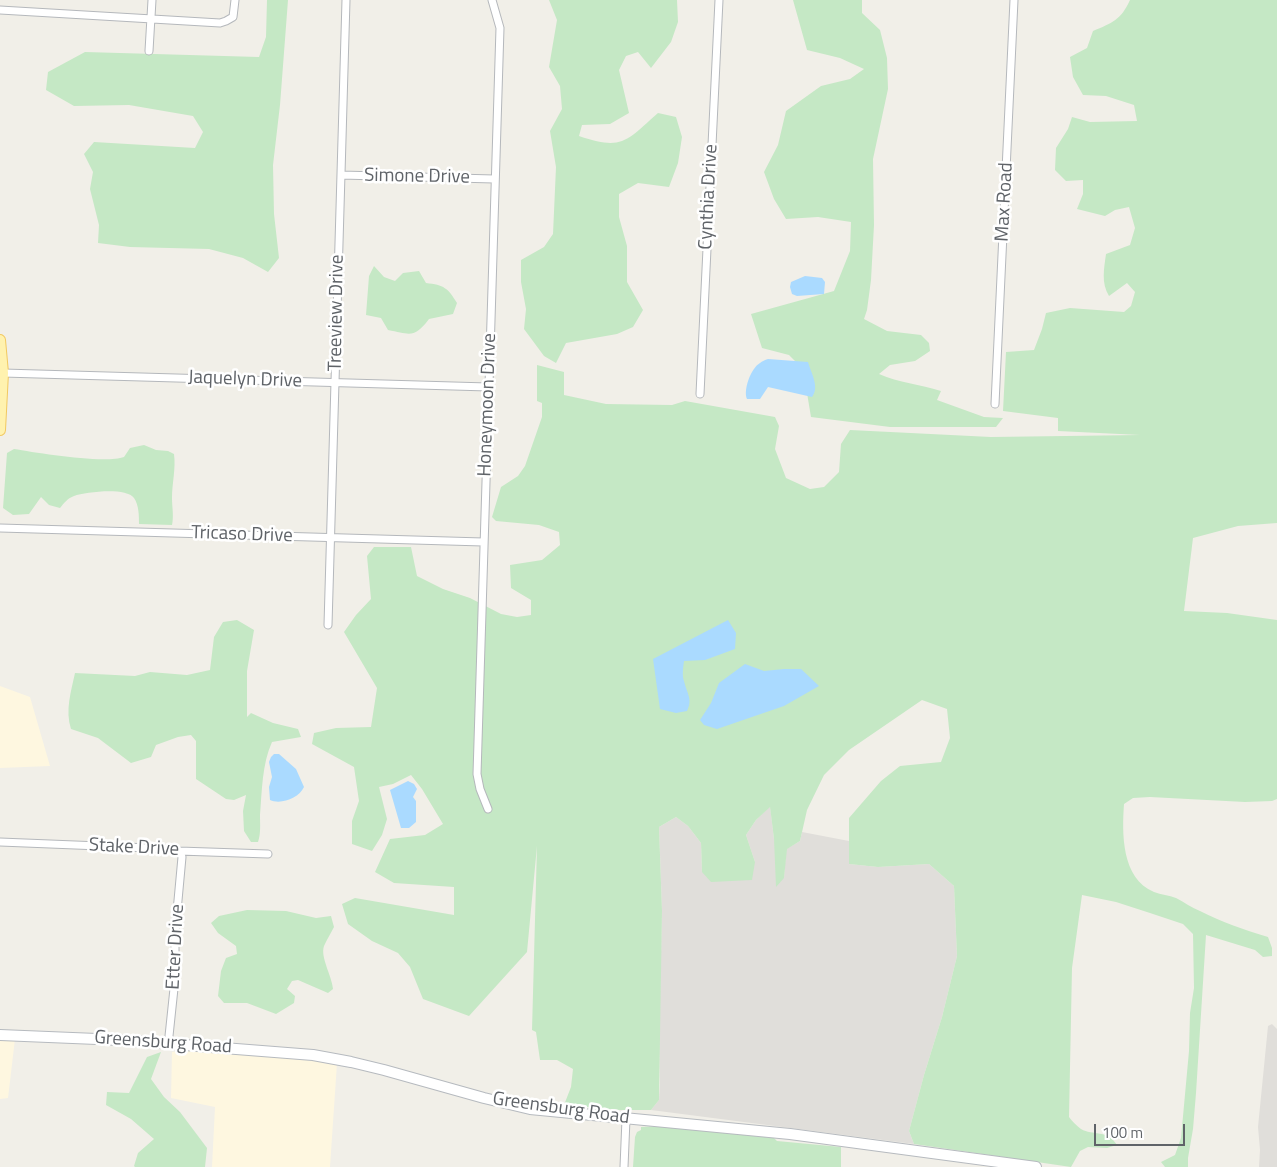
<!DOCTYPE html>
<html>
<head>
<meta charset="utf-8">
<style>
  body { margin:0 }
  #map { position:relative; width:1277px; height:1167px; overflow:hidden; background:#f1efe8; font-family:"Titillium Web",sans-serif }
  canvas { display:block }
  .scale { position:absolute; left:1094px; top:1124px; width:91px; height:22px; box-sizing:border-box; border:2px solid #5f6368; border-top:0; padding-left:6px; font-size:15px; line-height:18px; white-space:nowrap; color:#5f6368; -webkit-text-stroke:4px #fff; paint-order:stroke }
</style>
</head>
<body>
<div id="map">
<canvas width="1277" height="1167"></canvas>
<div class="scale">100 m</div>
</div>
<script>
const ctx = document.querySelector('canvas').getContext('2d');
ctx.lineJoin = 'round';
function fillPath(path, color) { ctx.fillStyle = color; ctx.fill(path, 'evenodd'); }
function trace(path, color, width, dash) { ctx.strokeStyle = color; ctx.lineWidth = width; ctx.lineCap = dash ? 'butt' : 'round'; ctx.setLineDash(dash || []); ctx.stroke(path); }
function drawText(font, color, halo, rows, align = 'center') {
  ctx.font = font + ' "Titillium Web",sans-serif'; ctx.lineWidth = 5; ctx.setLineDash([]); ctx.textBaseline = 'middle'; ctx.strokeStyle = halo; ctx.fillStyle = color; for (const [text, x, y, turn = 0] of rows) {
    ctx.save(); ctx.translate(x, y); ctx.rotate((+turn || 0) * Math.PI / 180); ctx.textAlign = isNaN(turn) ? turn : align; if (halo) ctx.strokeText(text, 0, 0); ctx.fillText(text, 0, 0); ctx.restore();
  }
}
fillPath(new Path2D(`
  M0,686L30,697L50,766L0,768Z
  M0,1037L15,1039L8,1098L0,1099Z
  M193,1050L337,1063L330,1167H212L215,1107L171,1098L172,1052Z`), '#fef7e0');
fillPath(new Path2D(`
  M770,806L774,839L784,878L786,849L800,841L802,832L849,841V864L878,867L929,864L954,886L957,956L942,1017L924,1075L909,1131L914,1144L651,1110L659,1100L660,1085L659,1035L662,911L659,827L676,817L688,826L701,843L702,872L755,862L746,835L756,820Z
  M1272,1024L1277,1029V1167H1259L1260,1150L1258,1127L1268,1026Z`), '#e0deda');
fillPath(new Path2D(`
  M267,0H288L280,105L273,165L274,214L279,258L268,272L243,258L209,249L130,247L98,243L99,225L90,189L93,172L84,154L94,142L195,148L203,132L193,116L129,105L74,106L46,90L48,72L85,52L259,57L266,37Z
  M549,0H677L678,22L671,42L651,68L638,52L626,56L619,70L629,113L610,124L582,125L579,136C623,151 626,141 658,113L676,117L682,137L678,163L669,187L638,183L619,194V217L627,246V282L643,310L633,327L617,334L566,343L556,363L544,356L524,329L526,309L521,282V260L544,247L553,234L556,167L550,131L562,109L560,86L549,67L557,20Z
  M793,0H862V13L880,30L887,58L888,89L873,159L874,225L871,280L867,310L864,319L887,331L921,335L929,343L930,351L915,361L890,365L879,374C899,383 920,384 941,391L937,400L984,417L1003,418L996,427H890L811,417L803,369L789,355L762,348L751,314L834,291L850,251L851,222L818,217L786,219L774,199L764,172L778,145L786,111L821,86L850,79L864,69L840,58L807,50Z
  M1130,0H1277V523L1238,526L1193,538L1184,611L1227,613L1277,620V799L1272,801L1245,802L1150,797L1133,798L1124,804C1122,833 1121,878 1154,892C1161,895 1169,895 1176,898C1184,902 1192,908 1200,911C1222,922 1244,930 1268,937L1272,948V956L1263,957L1255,950L1206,935L1196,1093L1193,1129L1188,1158V1167H1165L1161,1162L1175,1155L1181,1138L1189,1051L1190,1013L1194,988L1193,934L1183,924L1150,913L1116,902L1082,895L1072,968L1069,1117C1072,1121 1077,1126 1081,1129C1093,1136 1107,1129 1117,1145L1107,1148L1088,1147L1080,1151L1071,1167L914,1144L909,1131L924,1075L942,1017L957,956L954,886L929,864L878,867L849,864V818L881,781L900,766L941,762L950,738L947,709L922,700L849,750L824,775L807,810L800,841L787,849L784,878L776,887L774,839L770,807L756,820L746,835L755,862L752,880L711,882L702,872L701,843L688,826L676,817L659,827L662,911L659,1100L651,1110H620L564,1105L571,1087L573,1069L557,1060H540L536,1032L532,1030L537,846L527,952L469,1016L423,999L410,967L398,953L372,941L348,924L342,904L355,898L454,915V887L394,883L375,872L390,839L425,835L443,824L422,789L411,775L393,784L379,787L387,819L382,835L372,851L352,844V821L359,801L354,767L312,744L314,733L336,728L371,727L377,688L344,632L356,615L371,599L367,556L374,547H411L417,576L443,589L470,598L501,614L517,617L531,615V600L511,588L510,565L542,560L560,545L559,532L539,525L496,521L492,517L501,487L518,476L525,466L542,417V403L537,401V365L564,372V395L606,404L672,405L685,401L775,417L779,426L775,449L786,478L810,489L824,487L839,472L841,444L850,430L991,437L1140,435L1058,431V418L1003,411L1006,352L1034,350L1042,329L1046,313L1070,308L1124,312L1131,306L1135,292L1127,283L1109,296C1101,283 1104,269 1106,254L1130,245L1135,228L1129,207L1115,210L1105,216L1077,209L1083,194V180L1066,181L1055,170L1056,148L1068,129L1072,117L1090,122L1137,121L1134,105L1106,96L1083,95L1073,77L1070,57L1087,48L1093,31C1112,23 1121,20 1130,0Z
  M374,266L384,277L395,281L403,273L419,271L426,283C444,285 448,288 457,303L453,314L429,319C414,339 410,334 388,330L381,318L366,315L369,276Z
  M144,445L156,450L168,451L174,454C176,469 172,483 172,498C172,507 174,516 172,525L139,524C139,516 139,505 134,498C126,487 86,492 74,496C68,498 64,503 60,508L49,505L41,497L29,514L13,515L3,508L7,453L14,449C38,453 104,464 124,457L130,448Z
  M237,620L254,630L247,671V717L251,713L273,723L298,729L301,737L272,742C262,764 262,791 260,815C260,825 261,833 258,842H251L244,831L243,811L246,795L234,800L226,799L196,779V741L191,735L178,737L156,745L151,757L131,763L98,738L71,729C65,710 71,692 75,673L135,676L150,672L187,675L210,670L214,637L223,622Z
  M247,910L286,911L316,918L331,916L334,927C331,933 327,939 324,946C320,957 332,976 333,989L328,993L298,980L292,981L287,989L295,996L294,1003L276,1014L247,1003H224L218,996L221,971L226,958L237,954L236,946L218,933L211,923L219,916Z
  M161,1052L151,1079L164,1097L180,1112L207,1148L205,1167H135L134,1166L138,1153L154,1139L131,1119L106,1105L107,1092L129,1093L147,1057Z
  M659,1126L774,1138L777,1141L841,1147V1167H633L635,1137L637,1132L641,1130V1127Z`), '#c5e8c5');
fillPath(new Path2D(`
  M805,276L822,278L825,282L824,294L797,296L792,294L790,287L791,282Z
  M768,359L808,362C811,373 820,387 812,397L768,387L760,399H747C743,390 751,368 760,363C762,361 765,360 768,359Z
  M728,620L736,633L735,649L705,660L684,661C683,668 682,676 684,681C687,694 693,699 687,711L676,713L660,709L653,659Z
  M745,664L764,671L784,669H801L819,686L784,706L717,729L704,725L700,720L711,703L719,683Z
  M274,754H279L296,769L304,787C299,798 281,805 270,800L269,787L272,777L269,762L271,757Z
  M408,781L414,784L417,789L413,797L416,801V822L409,828H401L390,790Z`), '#aadaff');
const street = new Path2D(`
  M0,10L220,23L226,21L233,17L235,0
  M149,51L152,0
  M341,175L494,179
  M3,373L488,387
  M700,394L719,0
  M995,404L1014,0
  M0,528L483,542
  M328,625L346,0
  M488,809L480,789L477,774L500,28L492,0
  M0,842L175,849L179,851L268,854
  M170,1044L169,1036L175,979V933L182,857L179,851
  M624,1167L626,1119`);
const secondary = new Path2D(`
  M0,1035L121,1040L313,1055L351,1062L384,1070L484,1098L530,1109L790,1134L1036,1167`);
const primary = new Path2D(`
  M0,340L3,373L0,430`);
trace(street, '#b5b8bc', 9);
trace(secondary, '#b6babf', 12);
trace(primary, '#f2c960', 12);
trace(street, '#fff', 7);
trace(secondary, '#fff', 10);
trace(primary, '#fff2af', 10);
drawText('19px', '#5f6368', '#fff', [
  ["Simone Drive",417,177,1],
  ["Cynthia Drive",709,197,-87],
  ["Max Road",1005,202,-87],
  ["Treeview Drive",337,313,-89],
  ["Jaquelyn Drive",245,380,2],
  ["Honeymoon Drive",488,405,-88],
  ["Tricaso Drive",242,535,2],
  ["Stake Drive",134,848,3],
  ["Etter Drive",176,947,-87],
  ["Greensburg Road",163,1043,4],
  ["Greensburg Road",561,1109,8]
]);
</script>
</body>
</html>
